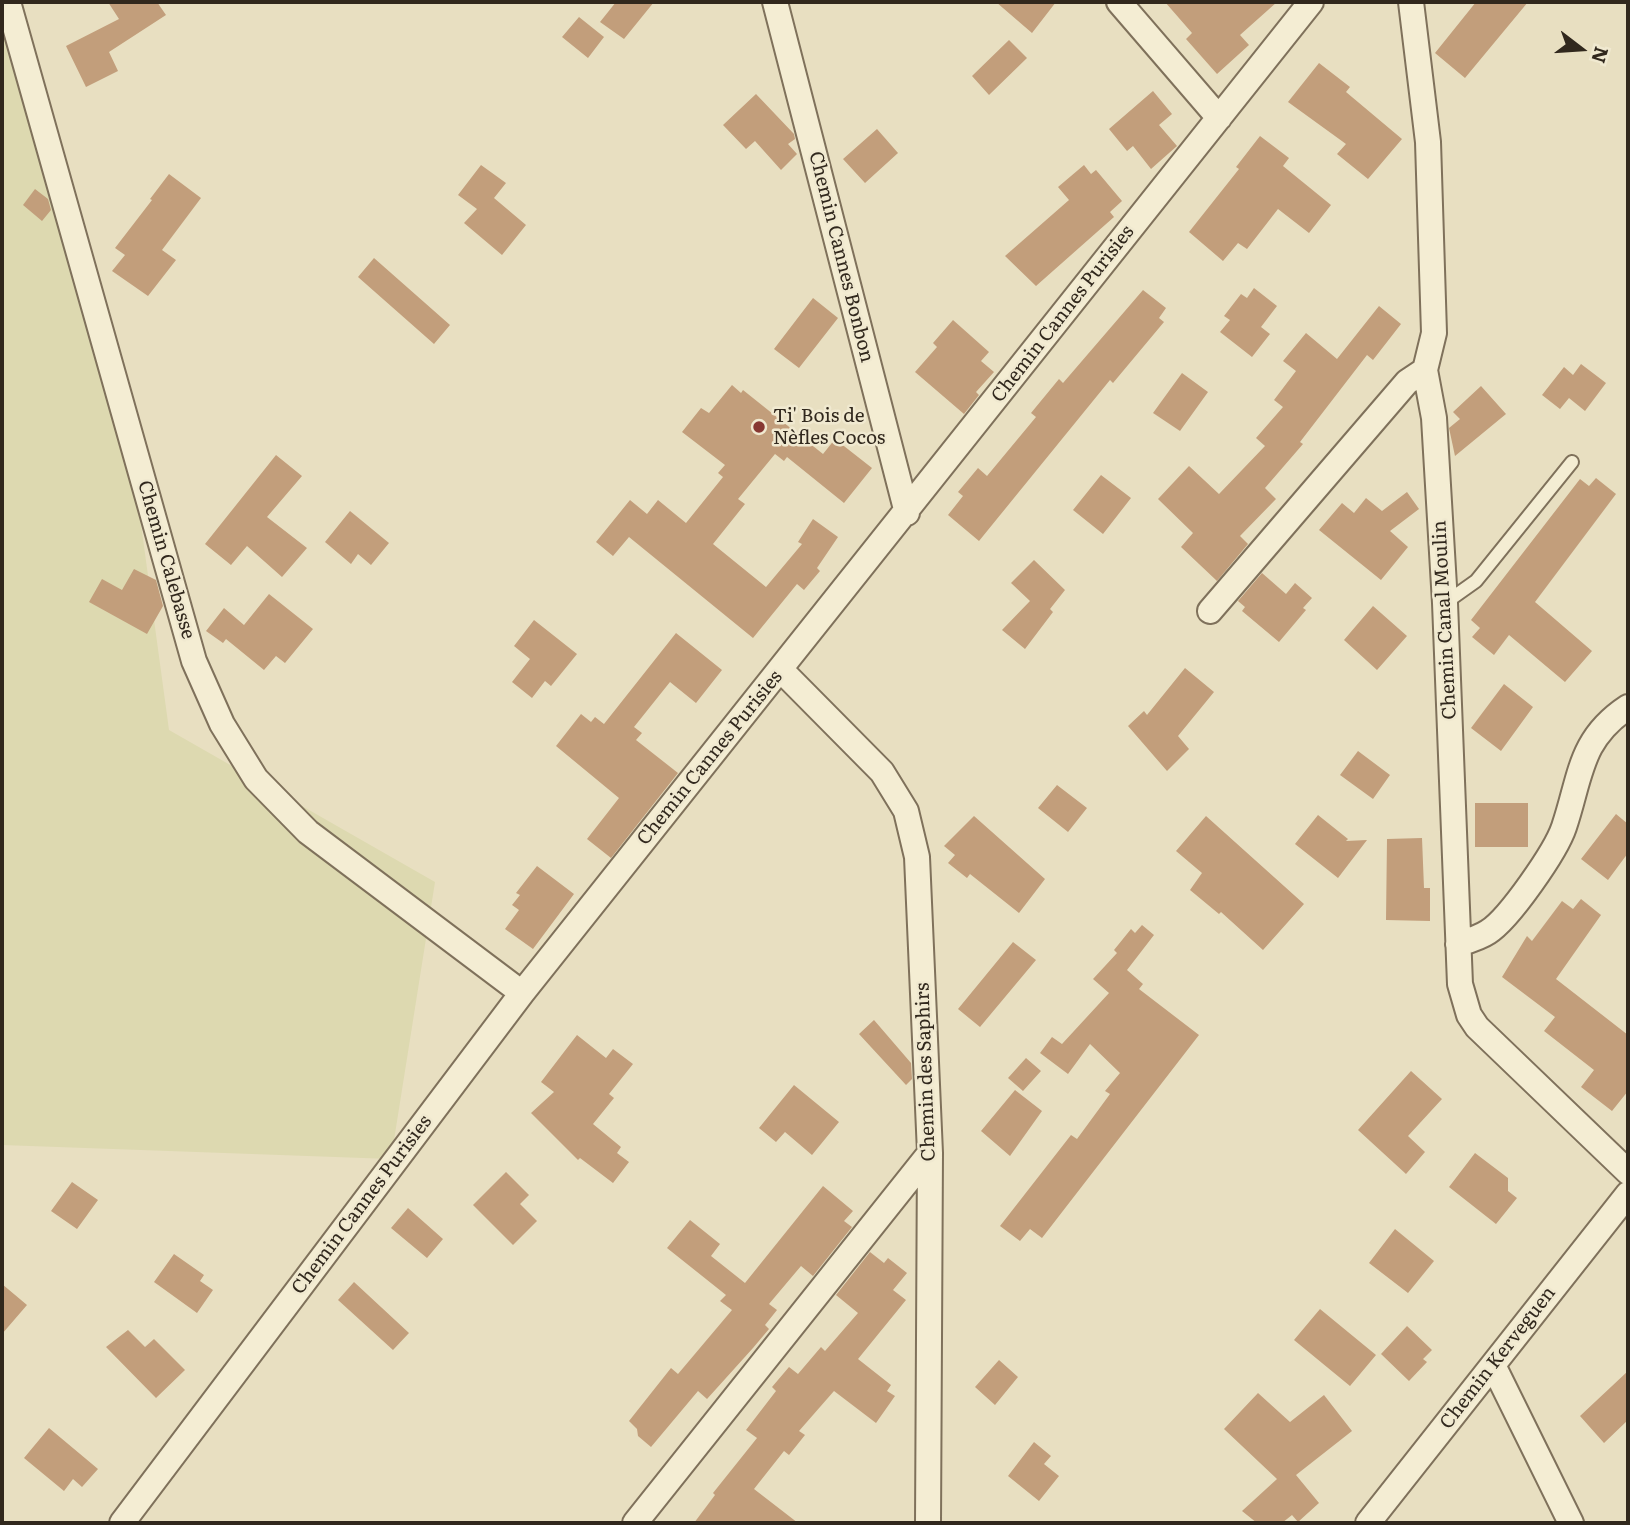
<!DOCTYPE html>
<html>
<head>
<meta charset="utf-8">
<style>
  body { margin:0 }
  #map { position:relative; width:1630px; height:1525px; overflow:hidden; background:#e8dfc1; font-family:Literata,serif }
  canvas { display:block }
  .frame { position:absolute; inset:0; border:4px solid #31281d; pointer-events:none }
  .north { position:absolute; left:1546px; top:14px; width:70px; height:70px; -webkit-text-stroke:5px #f0e9d0; paint-order:stroke; rotate:107deg; font-size:19px; font-weight:700; line-height:28px; text-align:center; color:#31281d }
  .north::after { content:''; display:block; margin:auto; width:24px; height:32px; background:#31281d; clip-path:polygon(50% 0,100% 100%,50% 72%,0 100%) }
</style>
</head>
<body>
<div id="map">
<canvas width="1630" height="1525"></canvas>
<div class="frame"></div>
<div class="north">N</div>
</div>
<script>
const ctx = document.querySelector('canvas').getContext('2d');
ctx.lineJoin = 'round';
function fillPath(path, color) { ctx.fillStyle = color; ctx.fill(path, 'evenodd'); }
function trace(path, color, width, dash) { ctx.strokeStyle = color; ctx.lineWidth = width; ctx.lineCap = dash ? 'butt' : 'round'; ctx.setLineDash(dash || []); ctx.stroke(path); }
function drawText(font, color, halo, rows, align = 'center') {
  ctx.font = font + ' Literata,serif'; ctx.lineWidth = 5; ctx.setLineDash([]); ctx.textBaseline = 'middle'; ctx.strokeStyle = halo; ctx.fillStyle = color; for (const [text, x, y, turn = 0] of rows) {
    ctx.save(); ctx.translate(x, y); ctx.rotate((+turn || 0) * Math.PI / 180); ctx.textAlign = isNaN(turn) ? turn : align; if (halo) ctx.strokeText(text, 0, 0); ctx.fillText(text, 0, 0); ctx.restore();
  }
}
fillPath(new Path2D(`
  M2,21L115,333L169,730L435,882L391,1159L2,1145Z`), '#ddd9b0');
fillPath(new Path2D(`
  M108,2H157L166,15L109,52L118,71L86,87L66,46L119,19Z
  M616,2H654L624,39L600,22Z
  M996,2H1056L1032,33Z
  M1165,2H1277L1240,35L1249,45L1217,74L1186,39L1192,33Z
  M1476,2H1528L1465,78L1435,53Z
  M579,17L604,37L588,58L562,37Z
  M1009,40L1027,58L989,95L972,76Z
  M1319,63L1350,87L1346,92L1402,139L1368,179L1337,154L1346,144L1288,102Z
  M1153,91L1172,114L1159,125L1177,146L1151,169L1133,146L1127,151L1109,129Z
  M756,94L794,134L795,139L788,144L797,154L781,170L755,141L746,149L723,125Z
  M877,129L898,153L865,183L843,159Z
  M1260,136L1289,158L1283,166L1331,205L1309,233L1278,209L1247,249L1238,243L1223,261L1189,232L1239,169L1236,167Z
  M481,165L506,183L494,198L526,225L502,255L464,223L477,209L458,195Z
  M1084,165L1091,174L1096,170L1122,201L1110,212L1114,217L1036,286L1005,256L1069,200L1058,187Z
  M169,174L201,198L162,250L176,260L148,296L112,271L125,255L115,248L152,200L150,199Z
  M35,189L48,199L51,210L42,221L23,205Z
  M374,258L450,325L434,344L358,277Z
  M1254,288L1277,306L1261,327L1270,334L1252,357L1220,332L1230,320L1224,316L1241,294L1247,298Z
  M1143,290L1166,308L1159,318L1164,322L1113,383L1110,380L979,541L948,515L963,496L958,492L978,468L987,476L1036,417L1031,413L1059,379L1063,383Z
  M813,298L838,318L799,368L774,349Z
  M1379,306L1401,324L1373,360L1367,355L1300,442L1303,444L1265,488L1276,499L1240,536L1248,544L1217,581L1181,547L1193,533L1158,499L1189,466L1219,494L1265,446L1256,438L1283,407L1274,400L1296,371L1283,361L1306,333L1337,359Z
  M953,320L989,352L981,361L994,372L976,392L979,395L964,414L915,372L937,347L933,343Z
  M1581,364L1606,383L1585,411L1569,398L1560,409L1542,395L1564,367L1573,375Z
  M1182,373L1208,392L1180,431L1153,413Z
  M732,385L741,393L743,390L823,454L835,439L872,468L844,503L787,457L784,461L775,454L738,499L745,504L713,544L766,587L802,544L798,542L813,519L838,537L817,568L820,571L804,590L797,584L753,638L629,537L613,556L596,542L630,500L647,514L658,500L686,523L723,477L718,473L725,465L682,432L701,408L709,413Z
  M1481,386L1506,414L1455,456L1449,428L1460,419L1453,412Z
  M276,455L302,476L267,517L307,548L282,577L247,546L231,565L205,544Z
  M1101,475L1131,498L1103,534L1073,510Z
  M1596,478L1616,494L1535,602L1592,651L1565,682L1509,635L1494,655L1472,637L1480,628L1471,620L1580,479L1589,486Z
  M1407,492L1419,509L1390,531L1408,547L1381,580L1319,530L1342,503L1354,513L1366,498L1382,511Z
  M350,511L389,543L371,565L358,554L351,564L325,542Z
  M1034,560L1065,590L1050,609L1053,612L1025,649L1002,630L1030,601L1011,583Z
  M134,569L156,580L163,606L147,634L89,602L102,579L122,590Z
  M1262,573L1286,594L1295,583L1312,598L1303,608L1306,610L1279,642L1242,611L1245,607L1238,601Z
  M269,594L313,629L285,663L276,656L264,670L226,639L223,643L206,631L224,608L244,625Z
  M1373,606L1407,636L1377,670L1344,640Z
  M534,620L577,654L551,686L545,681L532,698L512,682L530,659L514,646Z
  M676,633L722,670L696,703L670,682L634,727L642,733L636,740L678,773L611,858L587,839L619,798L556,746L581,714L591,722L595,717L604,724Z
  M1185,668L1214,692L1178,736L1189,749L1167,771L1128,726L1144,711L1147,715Z
  M1504,684L1533,707L1501,751L1471,728Z
  M1358,751L1390,775L1373,799L1340,775Z
  M1057,785L1087,808L1068,832L1038,808Z
  M1475,803H1528V847H1475Z
  M1616,814L1628,824V853L1608,880L1581,859Z
  M1318,815L1348,839L1346,841L1367,840L1338,878L1295,844Z
  M974,816L1045,879L1019,913L970,874L967,878L948,863L955,855L944,846Z
  M1206,816L1304,904L1263,950L1221,912L1219,914L1190,890L1202,873L1176,851Z
  M1422,838L1424,888H1430V921L1386,920L1387,839Z
  M537,866L574,894L533,949L505,929L519,910L512,905L520,895L516,893Z
  M1581,899L1601,915L1556,979L1628,1035V1091L1612,1111L1581,1087L1594,1070L1544,1031L1555,1017L1502,977L1527,936L1532,941L1562,901L1573,909Z
  M1142,925L1154,935L1127,970L1143,984L1139,989L1199,1035L1042,1238L1030,1229L1020,1241L1000,1226L1071,1135L1077,1139L1110,1094L1105,1091L1120,1073L1090,1044L1068,1074L1040,1053L1052,1037L1062,1044L1109,993L1093,979L1117,953L1114,950L1131,929L1135,933Z
  M1013,942L1036,960L980,1027L958,1009Z
  M874,1020L911,1063L912,1079L906,1085L859,1034Z
  M577,1035L606,1058L613,1049L633,1064L609,1094L614,1098L593,1124L621,1147L617,1153L629,1162L613,1183L580,1158L578,1160L531,1113L554,1092L541,1082Z
  M1026,1058L1041,1071L1023,1091L1008,1078Z
  M1411,1071L1442,1099L1408,1136L1425,1152L1406,1174L1358,1130Z
  M794,1085L839,1122L812,1155L785,1132L776,1142L759,1128Z
  M1015,1090L1042,1111L1010,1156L981,1131Z
  M1475,1153L1508,1178V1191L1517,1198L1496,1224L1449,1187Z
  M506,1172L529,1195L520,1204L537,1221L513,1245L473,1205Z
  M72,1182L98,1200L77,1229L51,1211Z
  M823,1186L853,1211L844,1221L852,1227L813,1276L801,1266L769,1304L777,1310L765,1325L769,1329L753,1348L707,1399L698,1391L651,1447L638,1436L637,1429L629,1421L671,1368L678,1374L732,1310L720,1301L726,1295L667,1248L690,1220L720,1244L711,1256L745,1283Z
  M408,1208L443,1239L427,1258L391,1228Z
  M1395,1229L1434,1261L1408,1293L1369,1263Z
  M870,1252L884,1263L888,1258L907,1273L893,1290L906,1300L858,1359L891,1385L887,1391L895,1396L876,1423L834,1391L799,1431L805,1435L789,1455L784,1451L754,1489L798,1523H694L715,1495L713,1493L757,1438L746,1430L776,1391L772,1387L789,1367L798,1374L821,1347L825,1351L858,1313L836,1295Z
  M174,1254L204,1275L200,1281L213,1290L197,1313L154,1282Z
  M354,1282L409,1333L393,1350L338,1300Z
  M2,1284L27,1305L2,1334Z
  M1320,1309L1376,1355L1350,1386L1294,1340Z
  M1407,1326L1432,1350L1423,1359L1427,1362L1409,1381L1381,1354Z
  M128,1330L145,1347L154,1339L185,1370L156,1398L106,1347Z
  M999,1360L1018,1377L995,1405L975,1387Z
  M1628,1371V1420L1604,1443L1580,1416Z
  M1258,1393L1290,1422L1324,1395L1352,1431L1296,1475L1319,1503L1298,1522L1292,1515L1282,1523H1257L1242,1511L1277,1479L1224,1429Z
  M49,1428L98,1469L82,1487L73,1479L64,1491L24,1458Z
  M1034,1442L1051,1456L1044,1464L1059,1476L1039,1501L1008,1476Z`), '#c29e7b');
const service = new Path2D(`
  M1445,603L1476,581L1572,462`);
const minor = new Path2D(`
  M8,2L194,661L222,724L256,779L308,832L522,993
  M775,2L907,513
  M1119,2L1219,118
  M1411,2L1428,142L1434,333L1425,370L1434,418L1445,603L1460,984L1469,1015L1477,1027L1628,1172
  M1210,611L1407,382L1425,370
  M781,670L882,772L906,811L917,857L930,1153L928,1523
  M1458,944C1468,941 1479,938 1488,932C1509,919 1556,851 1564,827C1581,777 1579,739 1628,707
  M1493,1365L1571,1523
  M122,1523L522,993L1311,2
  M635,1523L930,1153
  M1368,1523L1628,1194`);
trace(service, '#7f715b', 16);
trace(minor, '#7f715b', 28);
trace(service, '#f4edd3', 12);
trace(minor, '#f4edd3', 24);
for (const [x, y, r, color] of [
  [759,427,7,"#873832"]
]) { const dot = new Path2D(); dot.arc(x, y, r, 0, 2 * Math.PI); ctx.fillStyle = color; ctx.fill(dot); trace(dot, '#f0e9d0', 2.5); }
drawText('19px', '#31281d', '#f0e9d0', [
  ["Chemin Cannes Bonbon",841,257,76],
  ["Chemin Cannes Purisies",1063,314,-52],
  ["Chemin Calebasse",166,560,74],
  ["Chemin Canal Moulin",1445,620,-93],
  ["Chemin Cannes Purisies",710,758,-51],
  ["Chemin des Saphirs",926,1072,-92],
  ["Chemin Cannes Purisies",362,1205,-53],
  ["Chemin Kerveguen",1498,1358,-52]
]);
drawText('19px', '#31281d', '#f0e9d0', [
  ["Ti' Bois de",773,416],
  ["Nèfles Cocos",773,438]
], 'left');
</script>
</body>
</html>
